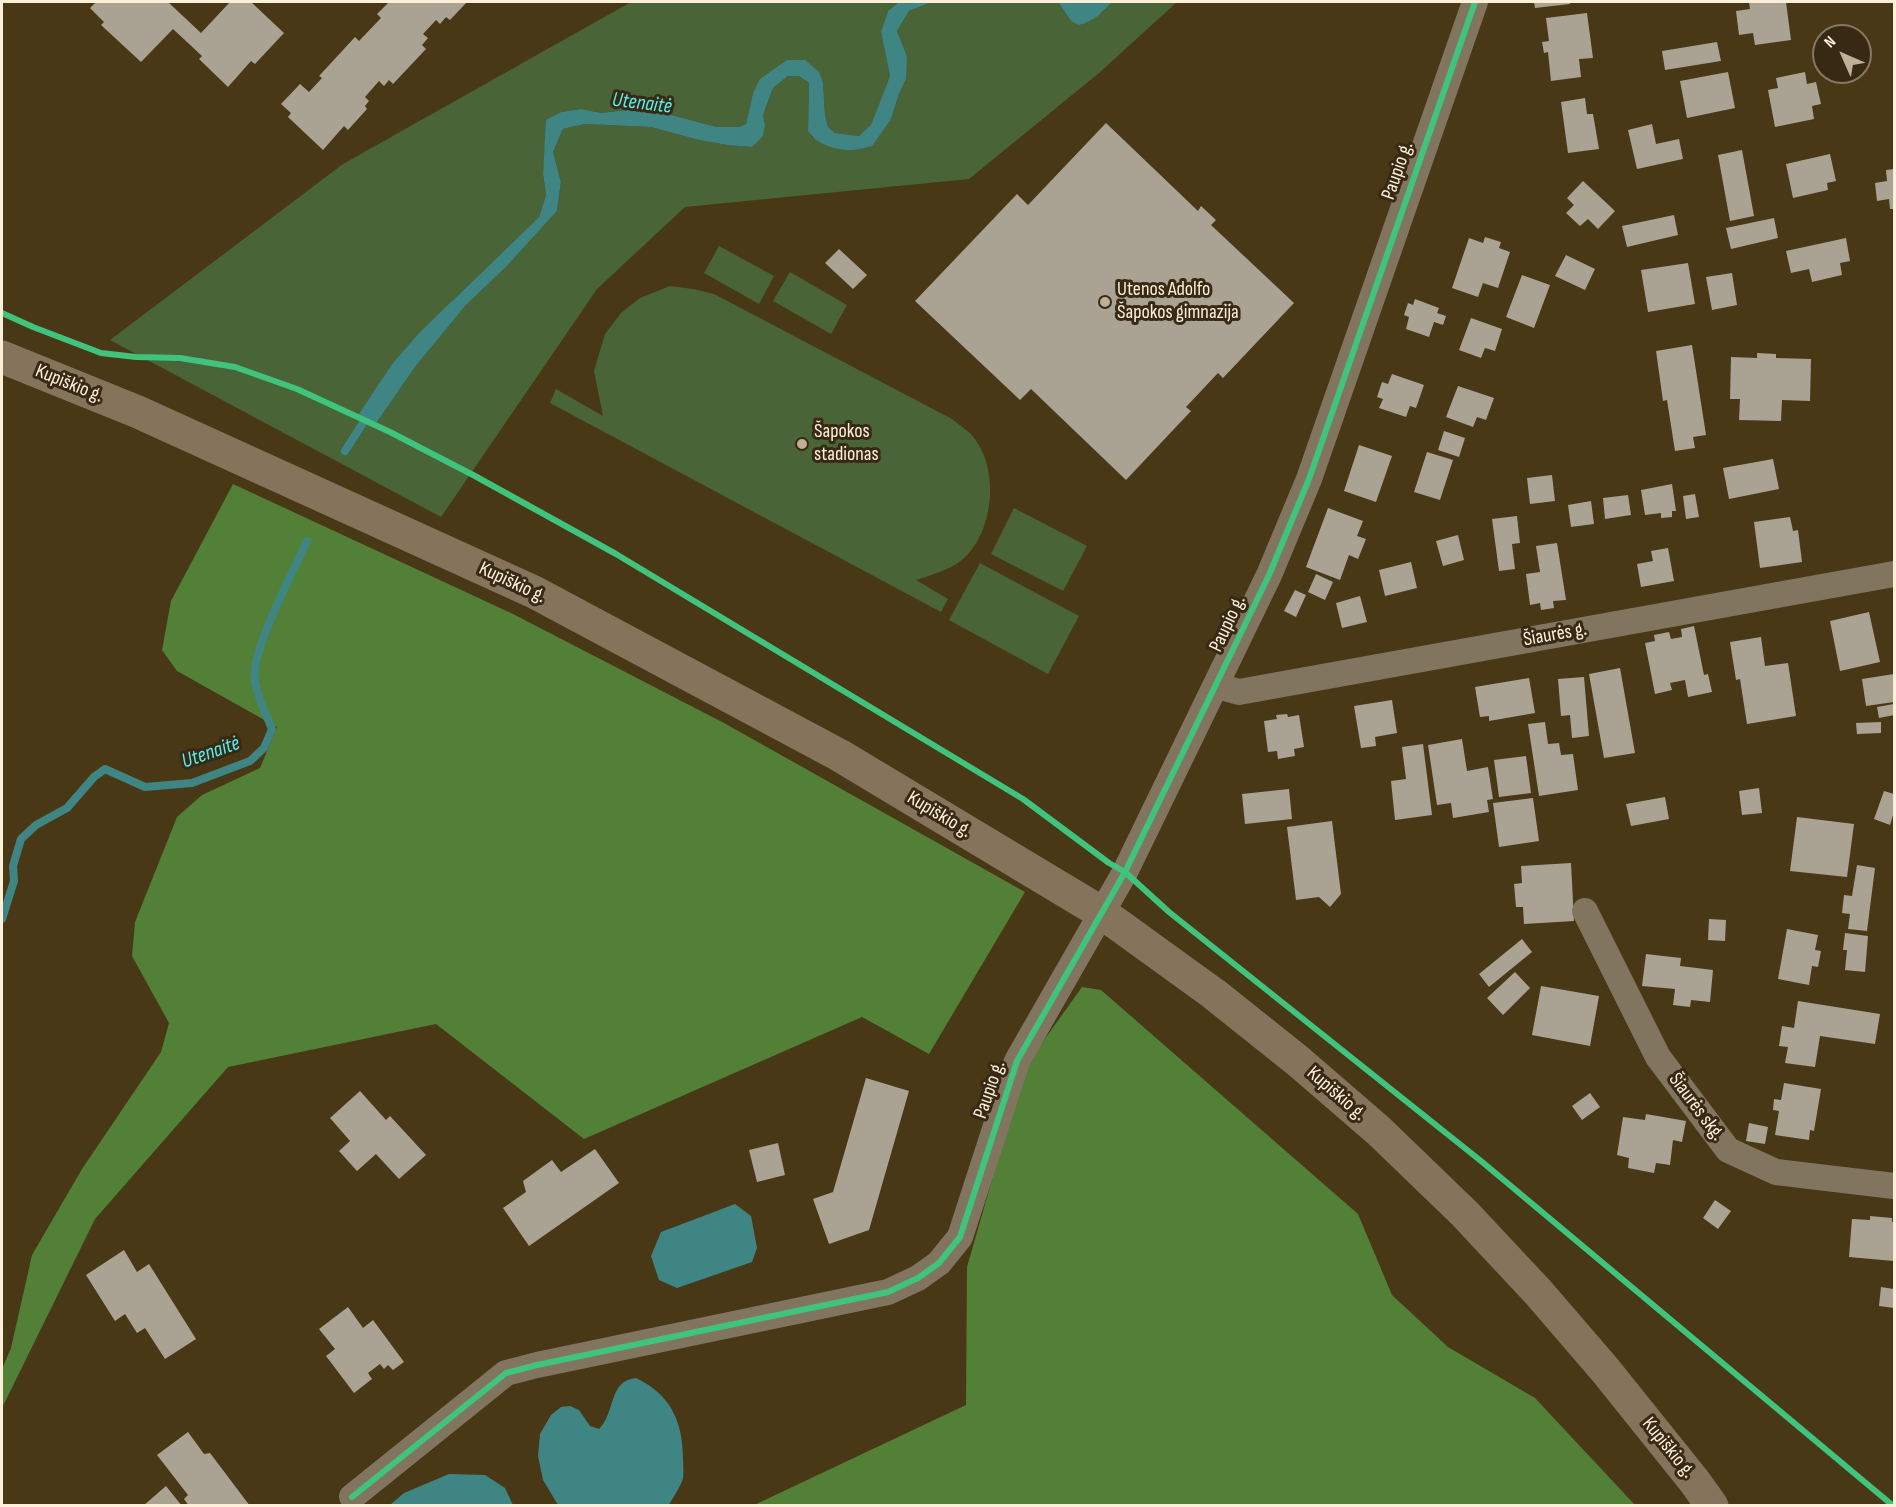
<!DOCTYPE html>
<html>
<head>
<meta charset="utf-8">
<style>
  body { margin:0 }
  #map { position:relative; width:1896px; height:1507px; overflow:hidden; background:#483816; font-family:"Sofia Sans Condensed",sans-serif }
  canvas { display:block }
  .frame { position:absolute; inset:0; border:3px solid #feefd9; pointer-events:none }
  .north { position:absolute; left:1812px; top:24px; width:60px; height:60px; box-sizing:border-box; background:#372913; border:2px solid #877862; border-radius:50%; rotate:315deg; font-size:16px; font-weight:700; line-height:24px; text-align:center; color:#feefd9 }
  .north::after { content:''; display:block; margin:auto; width:21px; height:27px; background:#beaf95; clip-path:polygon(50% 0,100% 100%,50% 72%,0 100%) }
</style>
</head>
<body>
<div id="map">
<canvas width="1896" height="1507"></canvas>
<div class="frame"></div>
<div class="north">N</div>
</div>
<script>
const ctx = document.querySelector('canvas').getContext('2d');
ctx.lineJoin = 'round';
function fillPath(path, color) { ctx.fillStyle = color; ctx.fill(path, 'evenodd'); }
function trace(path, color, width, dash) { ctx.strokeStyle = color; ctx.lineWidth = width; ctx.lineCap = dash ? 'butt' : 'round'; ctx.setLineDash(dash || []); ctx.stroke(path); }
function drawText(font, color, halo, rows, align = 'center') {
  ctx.font = font + ' "Sofia Sans Condensed",sans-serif'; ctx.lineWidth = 6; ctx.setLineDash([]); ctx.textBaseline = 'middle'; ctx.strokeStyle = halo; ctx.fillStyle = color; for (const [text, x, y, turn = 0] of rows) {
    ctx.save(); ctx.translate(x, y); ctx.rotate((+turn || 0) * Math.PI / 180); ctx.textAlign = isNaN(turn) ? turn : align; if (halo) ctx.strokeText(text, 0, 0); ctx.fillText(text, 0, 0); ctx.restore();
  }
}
fillPath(new Path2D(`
  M631,2H899L888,11L881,32L890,76L871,126L859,136L835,133L828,127L825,115L823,83L804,60L753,93L746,124L739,127H717L667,114L634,109L601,113L581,109L561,112L547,120L543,174L546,195L539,217L459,294L392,364L358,417L375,425L415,367L466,305L506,267L557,211L561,182L553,152L563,129L585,124L651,127L699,140L727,145L752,147L765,125L763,115L773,88L788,76H799L809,83L808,131L812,137L852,150L891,119L899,94L906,79V57L897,31L909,11L932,2H1058L1071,21L1102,13L1112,2H1177L1099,73L969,179L685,207L597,289L441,517L110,340L343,164Z
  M719,246L774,276L759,304L704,273Z
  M790,272L847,305L831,334L773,301Z
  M670,286L693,289L714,294L952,419C958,424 964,428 970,433C999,464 995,523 969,553C955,569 934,574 916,580L948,599L941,612L550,403L556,389L603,416L594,371L605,334L621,313L640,298Z
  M1014,508L1087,546L1063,591L991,554Z
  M980,563L1079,616L1048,674L949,620Z`), '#496437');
fillPath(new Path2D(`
  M233,484L513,614L724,723L1025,892L929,1054L862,1017L584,1139L436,1024L228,1067L95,1219L2,1408V1369L11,1348L32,1255L82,1169L161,1052L169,1023L132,956L135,922L177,817L202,795L260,768L277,727L177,671L162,650L171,601Z
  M1082,987L1101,990L1358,1214L1392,1295L1448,1347L1535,1398L1635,1505L752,1506L966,1405L967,1267L1011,1114L1019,1075Z`), '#528036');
fillPath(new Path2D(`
  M899,2H932L909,11L897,31L907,57L906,79L899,94L891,119L872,146C866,147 859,150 852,150C836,150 817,145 808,131L809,83L799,76H788L773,88L763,115L765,125L763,136L752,147L727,145L699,140L651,127L585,124L563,129L553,152L561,182L557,211L506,267L466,305L415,367L375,425L357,417L392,364L421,331L539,217L546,195L543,174L546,120L561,112L581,109L601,113L634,109L667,114L717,127H739L746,124L753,93L760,79L787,60H805L819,72L823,83L825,115L828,127L835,133L859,136L871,125L890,76L881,32L888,11Z
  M1058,2H1112C1102,13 1094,21 1079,25L1071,21Z
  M735,1204L751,1216L757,1248L752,1262L677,1288L659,1280L651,1256L661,1232Z
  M636,1378C670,1394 683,1421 683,1459C683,1464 684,1472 683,1478C681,1486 674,1496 670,1503L668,1506L558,1505L543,1480L538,1456L540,1434L551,1415L561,1407L570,1406L579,1410L590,1426L599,1429C616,1412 608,1381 636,1378Z
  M449,1474L485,1475L505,1488L513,1505H390L404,1493Z`), '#3f8584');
trace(new Path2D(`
  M345,451L370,412
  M2,919L14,881L13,866L21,839L36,825L67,808L94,777L105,769L145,787L192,783L250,761L264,748L272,729C266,714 257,697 255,680C250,652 294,570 307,541`), '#3f8584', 8);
fillPath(new Path2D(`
  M96,2H168L201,33L230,2H251L284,33L255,64L251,61L228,87L199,59L202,56L173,29L141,62L101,25L104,22L90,8Z
  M389,2H467L450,20L446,17L440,24L436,20L423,34L428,38L422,45L426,49L393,84L389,80L384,86L379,81L365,97L369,101L365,106L367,109L348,130L344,126L323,150L288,117L291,113L281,104L300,84L309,92L322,78L319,76L355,37L359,41L381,18L377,14Z
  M1534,2H1570V4L1535,8Z
  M1749,2H1786L1791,40L1755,45L1753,33L1739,35L1736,11L1750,9Z
  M1587,13L1593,58L1579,59L1581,77L1551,81L1548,52L1544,53L1542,42L1549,41L1546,18Z
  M1717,42L1721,61L1665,70L1662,51Z
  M1728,72L1735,108L1687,118L1680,81Z
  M1805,72L1807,84L1816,82L1821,104L1812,106L1814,119L1775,127L1768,90L1778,88L1776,78Z
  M1585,98L1587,114H1593L1599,149L1568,153L1561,102Z
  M1106,123L1198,211L1201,206L1216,220L1211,225L1294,303L1223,378L1218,373L1186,407L1191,411L1126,480L1031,389L1020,400L915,301L1017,194L1028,205Z
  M1652,124L1656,144L1679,139L1683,159L1637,169L1628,130Z
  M1742,150L1754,216L1730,221L1718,155Z
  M1830,154L1836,181L1827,183L1828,190L1793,198L1786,164Z
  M1894,169V209H1890L1889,199L1877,201L1875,183L1887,181L1886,170Z
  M1583,181L1615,211L1598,229L1588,219L1580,226L1566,213L1574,205L1567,198Z
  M1674,215L1678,235L1627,247L1622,226Z
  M1774,218L1778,238L1731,249L1726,228Z
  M1485,237L1501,242L1499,248L1510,252L1498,288L1483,283L1478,297L1452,288L1469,238L1483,243Z
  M1846,238L1850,261L1840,263L1842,275L1812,282L1809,269L1791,273L1786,251Z
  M839,249L867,275L853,289L825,263Z
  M1566,255L1595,269L1585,290L1555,276Z
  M1688,263L1695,304L1648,312L1641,270Z
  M1732,273L1737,305L1712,310L1706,277Z
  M1522,275L1550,285L1534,328L1506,317Z
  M1415,299L1439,308L1437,313L1446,316L1443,325L1434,322L1429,337L1406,329L1409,317L1404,315L1408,303L1413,305Z
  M1471,318L1502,329L1495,351L1485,348L1481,358L1459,350Z
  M1692,345L1706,435L1693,437L1695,448L1675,451L1667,400L1663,401L1656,351Z
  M1757,353L1776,354V358L1811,359L1810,401L1782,400L1781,421L1739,420L1740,399H1730L1731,357L1757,358Z
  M1392,374L1424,385L1416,408L1410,406L1406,417L1379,408L1383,399L1377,397L1382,382L1388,384Z
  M1458,386L1494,398L1486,420L1477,417L1473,427L1446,417Z
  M1444,431L1465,438L1459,457L1438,450Z
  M1359,445L1392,456L1376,502L1344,491Z
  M1427,452L1453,460L1440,500L1414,492Z
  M1773,459L1779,489L1729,499L1723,468Z
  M1552,475L1555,501L1530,504L1527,478Z
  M1672,484L1676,511H1672V517L1661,518V513L1645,515L1641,490Z
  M1695,494L1699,517L1686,519L1683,496Z
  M1628,495L1631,515L1605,519L1603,498Z
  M1591,501L1594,524L1571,527L1568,505Z
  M1328,508L1363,521L1357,536L1366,539L1358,559L1349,555L1340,580L1306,567Z
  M1517,516L1520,543L1512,544L1515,569L1499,571L1492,519Z
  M1790,517L1793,531L1798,530L1802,562L1760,568L1754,522Z
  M1458,535L1464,560L1443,566L1436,541Z
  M1557,543L1566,600L1553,601L1554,608L1541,610L1540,603L1530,605L1526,574L1540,572L1536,546Z
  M1668,548L1674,581L1641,587L1637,564L1653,561L1651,551Z
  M1411,562L1417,588L1385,596L1379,570Z
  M1316,574L1333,582L1325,600L1308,592Z
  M1295,590L1306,595L1296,617L1284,611Z
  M1360,596L1367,622L1342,628L1336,603Z
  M1869,612L1880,662L1840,671L1830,621Z
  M1694,626L1704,675L1708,674L1712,692L1688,697L1685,680L1670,683L1672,690L1655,694L1645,643L1655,641L1654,635L1669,632L1671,639L1682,637L1681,629Z
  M1761,637L1765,666L1788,663L1796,716L1747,724L1740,679L1736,680L1730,642Z
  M1620,668L1635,753L1604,758L1589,674Z
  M1894,674V702L1866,706L1862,679Z
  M1584,677L1589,736L1572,738L1570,715L1561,716L1558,679Z
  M1529,678L1535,713L1489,721V716L1480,717L1475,687Z
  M1392,700L1397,733L1375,737L1376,746L1361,748L1354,706Z
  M1894,704V715L1879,718L1877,707Z
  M1287,714L1288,717L1299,715L1304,747L1294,749L1295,756L1278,759L1277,751L1268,752L1264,721L1277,719L1276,715Z
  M1545,722L1548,744L1559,743L1561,755L1573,754L1578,790L1539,796L1528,724Z
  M1881,722V733L1857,734L1856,723Z
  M1462,739L1467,771L1488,767L1493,799L1487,800L1489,812L1453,818L1451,803L1437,805L1428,745Z
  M1423,744L1432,815L1395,820L1391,781L1406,779L1402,747Z
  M1526,756L1531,793L1499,797L1494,760Z
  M1759,788L1762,813L1742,815L1739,791Z
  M1289,789L1292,819L1245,824L1242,794Z
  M1884,791L1894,794V812L1890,825L1874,819Z
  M1665,797L1669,819L1631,826L1626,804Z
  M1533,798L1539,841L1499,847L1493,803Z
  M1797,817L1854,824L1847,877L1790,871Z
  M1332,821L1341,894L1330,907L1319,897L1296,900L1287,827Z
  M1571,863L1574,921L1524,924L1523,907H1516L1514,884L1522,883L1521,866Z
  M1857,865L1875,868L1867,931L1848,929L1850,914L1842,913L1844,895L1852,896Z
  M1709,919L1726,920L1725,941L1708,940Z
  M1787,929L1818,935L1815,950L1821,951L1818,967L1812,966L1809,985L1778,979Z
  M1845,933L1868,936L1865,972L1845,970L1847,950H1843Z
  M1522,939L1532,952L1489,987L1479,974Z
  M1646,954L1681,958L1680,966L1713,970L1710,1002L1691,1000L1690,1007L1673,1005L1675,989L1642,986Z
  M1515,972L1530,988L1503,1015L1487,998Z
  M1541,986L1599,996L1590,1046L1532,1035Z
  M1798,1001L1880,1014L1875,1044L1820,1036L1815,1067L1785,1063L1788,1047L1779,1046L1782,1026L1794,1028Z
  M866,1078L909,1091L869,1230L829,1244L813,1199L833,1192Z
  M1784,1083L1821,1089L1814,1131L1810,1130L1809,1140L1775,1135L1779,1111L1773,1110L1774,1099L1781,1100Z
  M360,1091L386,1120L390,1116L426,1155L399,1179L376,1154L357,1171L339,1151L350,1141L330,1118Z
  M1590,1093L1600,1107L1582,1120L1572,1106Z
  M1646,1114L1686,1121L1682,1142L1673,1140L1670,1165L1656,1163L1654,1173L1628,1168L1629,1158L1617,1155L1623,1117L1645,1120Z
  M1749,1123L1768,1127L1765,1144L1746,1141Z
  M778,1143L785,1175L757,1182L749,1150Z
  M595,1149L619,1183L529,1246L503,1208L526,1192L523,1181L552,1160L561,1172Z
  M1715,1200L1731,1211L1718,1229L1703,1218Z
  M1870,1216L1892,1218V1222H1894V1261L1849,1257L1852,1219L1870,1220Z
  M124,1250L137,1272L149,1264L196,1339L165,1359L145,1328L137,1333L125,1314L115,1321L86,1275Z
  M1881,1287L1894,1289V1308L1879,1306Z
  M348,1307L363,1328L373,1320L404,1362L393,1370L388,1365L384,1369L380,1364L368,1373L372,1379L354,1393L326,1356L335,1349L319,1329Z
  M188,1432L204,1454L210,1453L250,1506H189L184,1499L188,1495L157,1455Z
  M166,1486L182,1506H143Z`), '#aaa394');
trace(new Path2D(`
  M1218,683L1228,689L1239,692L1894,574
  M1585,911L1658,1057L1728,1150L1776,1172L1894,1186
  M352,1497L506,1373L537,1365L888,1292L918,1278L939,1263L960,1237L1017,1061L1125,872L1269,575L1309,479L1475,2`), '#827560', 26);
trace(new Path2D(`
  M2,357L138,412L534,592L839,755L1102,913L1214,994L1298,1061L1379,1131L1465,1214L1538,1292L1606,1371L1695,1482L1712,1506`), '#84745c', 33);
trace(new Path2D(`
  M2,313L33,327L101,353L136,357L180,358L235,367L297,389L390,432L475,476L616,554L1023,799L1109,863L1125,872L1169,912L1481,1161L1891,1504L1894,1505
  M352,1497L506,1373L537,1365L888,1292L918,1278L939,1263L960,1237L1017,1061L1125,872L1269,575L1309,479L1475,2`), '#40c37c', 6);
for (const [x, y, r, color] of [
  [1105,302,6,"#beaf95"],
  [802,444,6,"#beaf95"]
]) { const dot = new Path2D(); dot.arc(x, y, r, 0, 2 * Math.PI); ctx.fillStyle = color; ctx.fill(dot); trace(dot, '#372913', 2); }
drawText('20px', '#feefd9', '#372913', [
  ["Paupio g.",1398,171,-71],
  ["Kupiškio g.",69,384,22],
  ["Kupiškio g.",512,583,25],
  ["Paupio g.",1228,624,-65],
  ["Šiaurės g.",1555,635,-10],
  ["Kupiškio g.",939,815,31],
  ["Paupio g.",990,1090,-71],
  ["Kupiškio g.",1336,1094,41],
  ["Šiaurės skg.",1696,1107,53],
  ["Kupiškio g.",1668,1448,51]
]);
drawText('20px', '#feefd9', '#372913', [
  ["Utenos Adolfo",1117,290],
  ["Šapokos gimnazija",1117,313],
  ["Šapokos",814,432],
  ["stadionas",814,455]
], 'left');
drawText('italic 21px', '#56eff2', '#372913', [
  ["Utenaitė",642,104,7],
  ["Utenaitė",211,753,-19]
]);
</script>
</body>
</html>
